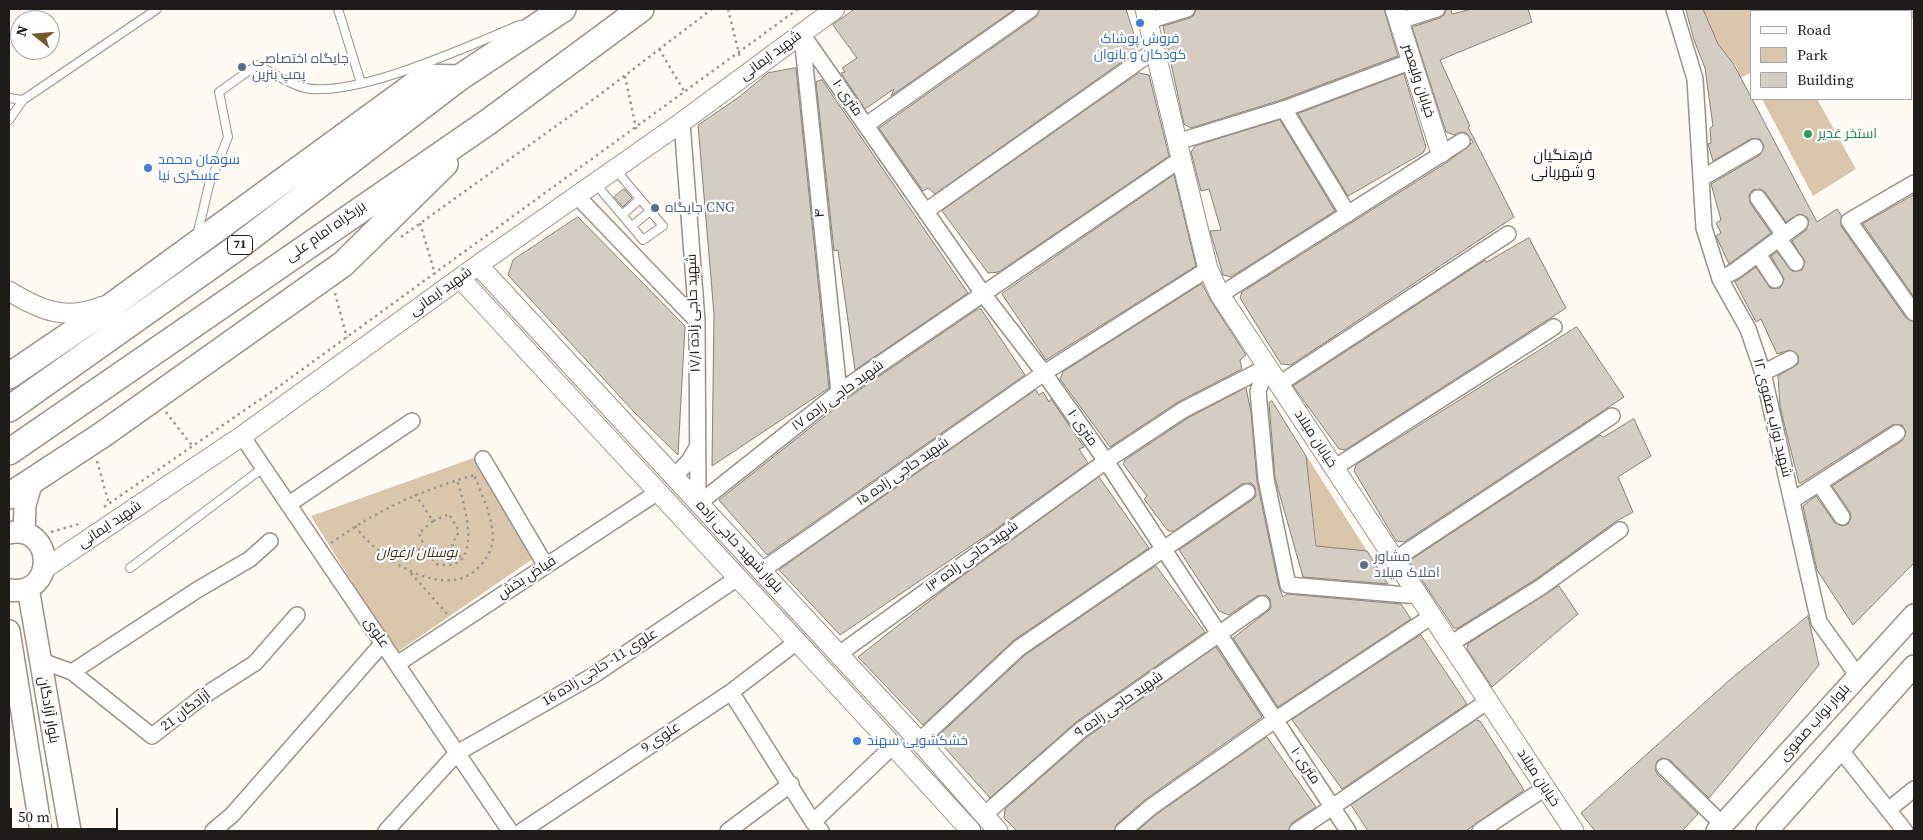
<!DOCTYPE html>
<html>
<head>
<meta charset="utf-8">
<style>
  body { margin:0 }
  #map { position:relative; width:1923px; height:840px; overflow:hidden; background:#fffaf3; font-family:"Source Serif 4",serif }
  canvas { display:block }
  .frame { position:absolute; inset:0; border:10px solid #1e1c18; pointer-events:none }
  .legend { position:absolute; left:1750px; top:10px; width:162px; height:90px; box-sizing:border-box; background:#fff; border:1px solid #a5a4a3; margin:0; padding:6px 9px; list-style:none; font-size:15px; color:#1e1c18 }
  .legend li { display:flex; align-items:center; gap:10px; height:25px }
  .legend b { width:25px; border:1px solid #a5a4a3 }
  .north { position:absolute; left:10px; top:10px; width:50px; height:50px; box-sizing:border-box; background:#fff; border:1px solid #a5a4a3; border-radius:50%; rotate:287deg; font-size:14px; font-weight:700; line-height:20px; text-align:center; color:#1e1c18 }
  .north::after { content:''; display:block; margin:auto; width:18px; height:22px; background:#765a2d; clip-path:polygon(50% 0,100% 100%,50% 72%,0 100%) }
  .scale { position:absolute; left:10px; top:808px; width:108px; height:22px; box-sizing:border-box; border:2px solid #1e1c18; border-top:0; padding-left:6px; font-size:15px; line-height:18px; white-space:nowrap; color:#1e1c18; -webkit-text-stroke:4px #fff; paint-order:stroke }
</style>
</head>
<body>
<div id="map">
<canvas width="1923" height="840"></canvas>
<div class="frame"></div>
<ul class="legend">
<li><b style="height:6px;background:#fff"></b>Road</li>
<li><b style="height:14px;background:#d9c6ac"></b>Park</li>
<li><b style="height:14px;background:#d3cdc4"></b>Building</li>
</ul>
<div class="north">N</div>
<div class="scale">50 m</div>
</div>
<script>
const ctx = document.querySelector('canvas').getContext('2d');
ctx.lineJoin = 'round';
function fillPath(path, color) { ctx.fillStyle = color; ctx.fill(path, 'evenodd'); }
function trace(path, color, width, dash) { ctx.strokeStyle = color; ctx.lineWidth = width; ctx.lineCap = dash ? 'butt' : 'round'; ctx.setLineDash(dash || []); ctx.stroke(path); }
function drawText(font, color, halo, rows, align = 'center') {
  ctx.font = font + ' "Source Serif 4",Cairo,serif'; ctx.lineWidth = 4.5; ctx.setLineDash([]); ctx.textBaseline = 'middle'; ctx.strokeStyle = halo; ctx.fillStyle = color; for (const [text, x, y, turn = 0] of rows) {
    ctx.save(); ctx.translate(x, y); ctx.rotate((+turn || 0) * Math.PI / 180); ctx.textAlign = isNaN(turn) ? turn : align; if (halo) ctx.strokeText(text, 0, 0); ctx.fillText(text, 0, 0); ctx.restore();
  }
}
fillPath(new Path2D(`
  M1703,9H1914V19L1912,18V11H1752V72L1740,78L1737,67L1718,44Z
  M1762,99H1817L1856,169L1813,196Z
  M1306,455L1367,551L1317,548Z
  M479,456L547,549L396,653L311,516Z`), '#d9c6ac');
const building = new Path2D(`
  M855,9H1015L891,96L894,89L865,109L841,73L845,72L842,68L857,58L833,25Z
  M1040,9H1126L1138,47L1137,51L935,194L928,188L923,191L879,128L1036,17Z
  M1196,9H1384L1398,56L1281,100L1191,128L1184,124L1163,26L1190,18L1194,15Z
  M1446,9H1451L1452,14L1472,9H1528L1532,22L1440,60L1470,126L1468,127L1514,217L1291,365L1281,364L1240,298L1242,292L1449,161L1473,142L1466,133L1461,132L1454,135L1446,132L1412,27L1440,18L1444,15Z
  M1686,9H1703L1718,44L1733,63L1817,222L1837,209L1842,216L1841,226L1906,318L1914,322V563L1853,625L1817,570L1803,506L1816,496L1835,523L1842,526L1848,524L1851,517L1850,512L1832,486L1902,441L1906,432L1902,425H1892L1801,483H1799L1780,407L1778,376L1798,364V355L1790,350L1777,354L1761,319L1756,322L1735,282L1756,267L1770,288H1780L1784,279L1771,256L1777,252L1792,271L1802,270L1805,262L1792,241L1806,230L1809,221L1807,217L1799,214L1786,222L1765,192L1761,189L1753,190L1749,195L1750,203L1771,233L1729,264L1716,236L1721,233L1716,223L1721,220L1711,184L1760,155L1764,146L1760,139H1751L1713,161L1708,144L1711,143L1710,128L1713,126L1705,68L1694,40Z
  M796,68L829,388L712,466L714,314L698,125L739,97L768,73Z
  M1139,73L1149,75L1169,156L999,272L988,273L942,211Z
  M1404,74L1426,147L1423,153L1348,196L1298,114Z
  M822,80L968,293L855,370L838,250L834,251L816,82Z
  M1280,120L1335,211L1231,277L1223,275L1210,231L1221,230L1209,189L1201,191L1191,152L1195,146Z
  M1174,175L1196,266L1046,360L1002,294Z
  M624,189L632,198L623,207L614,197Z
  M1914,195V297L1863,224Z
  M578,217L685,326L678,455L634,412L508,275L513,260Z
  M1529,238L1566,308L1345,450L1339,449L1293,386L1485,260L1486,262Z
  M1202,284L1211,301L1246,355L1240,360L1242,369L1178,402L1110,447L1060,379L1063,372Z
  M978,309H981L1025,375L767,555L719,500L849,397Z
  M1577,327L1624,397L1404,542L1396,541L1354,471L1356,465Z
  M1246,388L1251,412L1257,481L1279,587L1283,597L1287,594L1401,604L1411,619L1278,707L1233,638L1268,611L1271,608L1270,599L1266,595L1257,596L1229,615L1219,611L1179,550L1252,500L1256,496L1255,487L1251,483L1242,484L1174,531H1168L1144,499L1147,496L1123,464L1125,460L1188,418Z
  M1036,390L1039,395L1043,392L1049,402L1051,399L1084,447L1079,449L1088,463L993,531L840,635L779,570Z
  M1272,401L1306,456L1316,546L1367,551L1388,584L1303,577L1275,478L1269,403Z
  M1634,419L1651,456L1618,477L1633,512L1615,522L1536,579L1458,628H1454L1409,561L1600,435L1603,437Z
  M1099,477L1149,548L1014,640L923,725L858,657L950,585Z
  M1156,566L1205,632L1076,722L990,798L936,738L1025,655Z
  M1559,586L1578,614L1492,687L1467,649L1468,644Z
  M1808,616L1819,665L1709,798L1670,760L1662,758L1657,761L1655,769L1657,774L1698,814L1682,831H1595L1581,813L1732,678Z
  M1421,635L1467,704L1342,789L1292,720Z
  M1216,647L1262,717L1146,799L1117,824L1114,831H1017L1004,818L1005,809L1087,737Z
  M1476,720L1480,721L1524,790L1466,831H1368L1351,805Z
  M1267,737L1316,807L1292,823L1288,831H1137L1157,814Z`);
fillPath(building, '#d3cdc4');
trace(building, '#858078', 1);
const service = new Path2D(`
  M338,9L361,83
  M9,98L23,100
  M9,120L23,100L157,9
  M595,183L643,240L663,226L615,169
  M622,215L640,199
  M632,226L650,211
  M197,236L209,185L228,137L219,92L257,65C272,72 290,85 305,88C357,98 470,45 520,25
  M130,568L264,467`);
const minor = new Path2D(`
  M1674,9L1695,79L1704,228L1720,279L1748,329L1763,373L1819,622L1858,676
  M1148,21L1187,9
  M1399,21L1437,9
  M802,34L984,295L1044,373L1106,461L1348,831
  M802,36L839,392
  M1284,109L1348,214
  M682,122L697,321L698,504
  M866,125L1031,9
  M1177,142L1284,109L1412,61
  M1702,178L1755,147
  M1914,183L1849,221L1914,313
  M577,196L697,321
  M1758,198L1784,235
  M926,211L1155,50
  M1779,239L1796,263
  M1758,254L1775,280
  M1720,279L1735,271L1800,223
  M1220,295L1462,141
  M1267,367L1258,391L1266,479L1288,585L1419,596
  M1763,373L1790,359
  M1279,384L1508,234
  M242,436L510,831
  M483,459L546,566
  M1334,468L1554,327
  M673,478L689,461L696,449
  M1819,483L1842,517
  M1793,500L1897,433
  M289,504L412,421
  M698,504L839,392L1181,159
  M1394,560L1612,416
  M761,571L1044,373L1208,269
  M1450,644L1541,587L1620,530
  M839,654L1106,461L1183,410L1267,367
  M39,660L72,672L152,736L202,697L255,663L297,615
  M397,664L658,492
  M72,672L197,590L250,559L270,541
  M731,692L813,822L821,831
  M919,741L1019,648L1247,492
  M1839,748L1905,831
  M1664,767L1723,825
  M1888,810L1914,789
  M984,815L1081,730L1262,604
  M813,822L893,746
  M213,831L232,815L383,643
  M386,831L457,753L594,675L739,577
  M522,831L731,692L798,641
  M728,831L791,784
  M1123,831L1151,807L1275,720L1432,616
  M1297,831L1488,701
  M1480,831L1545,788`);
const tertiary = new Path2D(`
  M1145,9L1208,269L1220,295L1574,831
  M1395,9L1441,153
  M478,265L919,741L998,831
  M460,278C630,463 802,645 971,831
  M9,291C41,311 67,321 103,306
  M44,569L242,436L478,265L682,122L835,9`);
const secondary = new Path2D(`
  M9,533C54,523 58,597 9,590
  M24,533L25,505L32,481
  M28,588L70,831
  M9,631L41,831
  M1717,831L1914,615
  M1767,831L1914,666`);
const trunk = new Path2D(`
  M9,376L103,312L425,77L459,78
  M9,409L235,249L459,78L563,9
  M9,452L488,122L641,9
  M9,496L102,435L343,264L445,164`);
trace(service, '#97928a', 10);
trace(minor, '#97928a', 18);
trace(tertiary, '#97928a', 21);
trace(secondary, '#97928a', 24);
trace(trunk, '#97928a', 28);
trace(new Path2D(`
  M728,9L740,58
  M1844,9L1845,11
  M1786,11L1787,9
  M659,49L684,91
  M625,76L637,133
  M420,223L435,274
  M401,237L598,96L712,9
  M335,293L347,338
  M166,412L193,447
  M97,461L109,504
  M104,507L274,390L798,9
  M433,521L449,514L459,531L452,545L462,560
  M355,526C377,558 444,602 478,568C486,560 493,549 493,537C492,516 482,495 474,475
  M51,532L79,524
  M331,543C379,509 417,492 474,475
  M425,548L436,564C486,575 465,506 457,480
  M387,559L425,548L419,533L433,521L415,494
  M411,573L447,614`), '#9b9892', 2.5, [2.5, 4]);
trace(service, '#fff', 8);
trace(minor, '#fff', 15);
trace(tertiary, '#fff', 19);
trace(secondary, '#fff', 21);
trace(trunk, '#fff', 25);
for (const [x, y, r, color] of [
  [1140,23,5,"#3f7fe0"],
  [242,67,5,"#5c6f8a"],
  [1808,134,5,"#2e9e5b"],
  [148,168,5,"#3f7fe0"],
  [655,208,5,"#5c6f8a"],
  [1364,565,5,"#5c6f8a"],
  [857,741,5,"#3f7fe0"]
]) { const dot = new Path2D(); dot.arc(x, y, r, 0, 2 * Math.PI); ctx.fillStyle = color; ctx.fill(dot); trace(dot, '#fff', 2); }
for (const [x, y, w] of [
  [240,245,25]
]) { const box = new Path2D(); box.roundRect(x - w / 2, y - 9.5, w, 19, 4); ctx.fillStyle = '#fff'; ctx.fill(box); trace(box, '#1e1c18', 1); }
drawText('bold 12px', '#1e1c18', null, [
  ["71",240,245]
]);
drawText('14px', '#366cbe', '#fff', [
  ["فروش پوشاک",1140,39,"center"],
  ["کودکان و بانوان",1140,55,"center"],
  ["سوهان محمد",158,160],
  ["عسگری نیا",158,176],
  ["خشکشویی سهند",867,741]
], 'left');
drawText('14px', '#1e1c18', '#fff', [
  ["شهید ایمانی",771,56,-37],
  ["خیابان ولیعصر",1418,81,72],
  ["۱۰ متری",847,98,55],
  ["۴",820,213,-96],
  ["بزرگراه امام علی",326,232,-35],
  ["شهید ایمانی",441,292,-36],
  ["شهید حاجی زاده ۱۷/۱",694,313,-92],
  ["شهید حاجی زاده ۱۷",838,396,-36],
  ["شهید نواب صفوی ۱۲",1772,418,76],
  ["۱۰ متری",1082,428,55],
  ["خیابان میلاد",1315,439,57],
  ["شهید حاجی زاده ۱۵",903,472,-35],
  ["شهید ایمانی",110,525,-34],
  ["بلوار شهید حاجی زاده",739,547,47],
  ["شهید حاجی زاده ۱۳",972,557,-36],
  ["فیاض بخش",527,578,-33],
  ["علوی",376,633,56],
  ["علوی 11- حاجی زاده 16",600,668,-32],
  ["شهید حاجی زاده ۹",1119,705,-35],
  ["بلوار آزادگان",48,710,80],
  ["آزادگان 21",186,711,-37],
  ["بلوار نواب صفوی",1815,723,-48],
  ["علوی 9",661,738,-34],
  ["۱۰ متری",1305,766,56],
  ["خیابان میلاد",1538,778,57]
]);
drawText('14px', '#4e5e75', '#fff', [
  ["جایگاه اختصاصی",252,59],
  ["پمپ بنزین",252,75],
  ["جایگاه CNG",665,208],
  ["مشاور",1374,557],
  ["املاک میلاد",1374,573]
], 'left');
drawText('14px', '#27864d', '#fff', [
  ["استخر غدیر",1818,134]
], 'left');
drawText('italic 14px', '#432e0b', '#fff', [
  ["بوستان ارغوان",417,553]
]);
drawText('15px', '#1e1c18', '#fff', [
  ["فرهنگیان",1563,156],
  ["و شهربانی",1563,173]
]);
</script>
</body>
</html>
